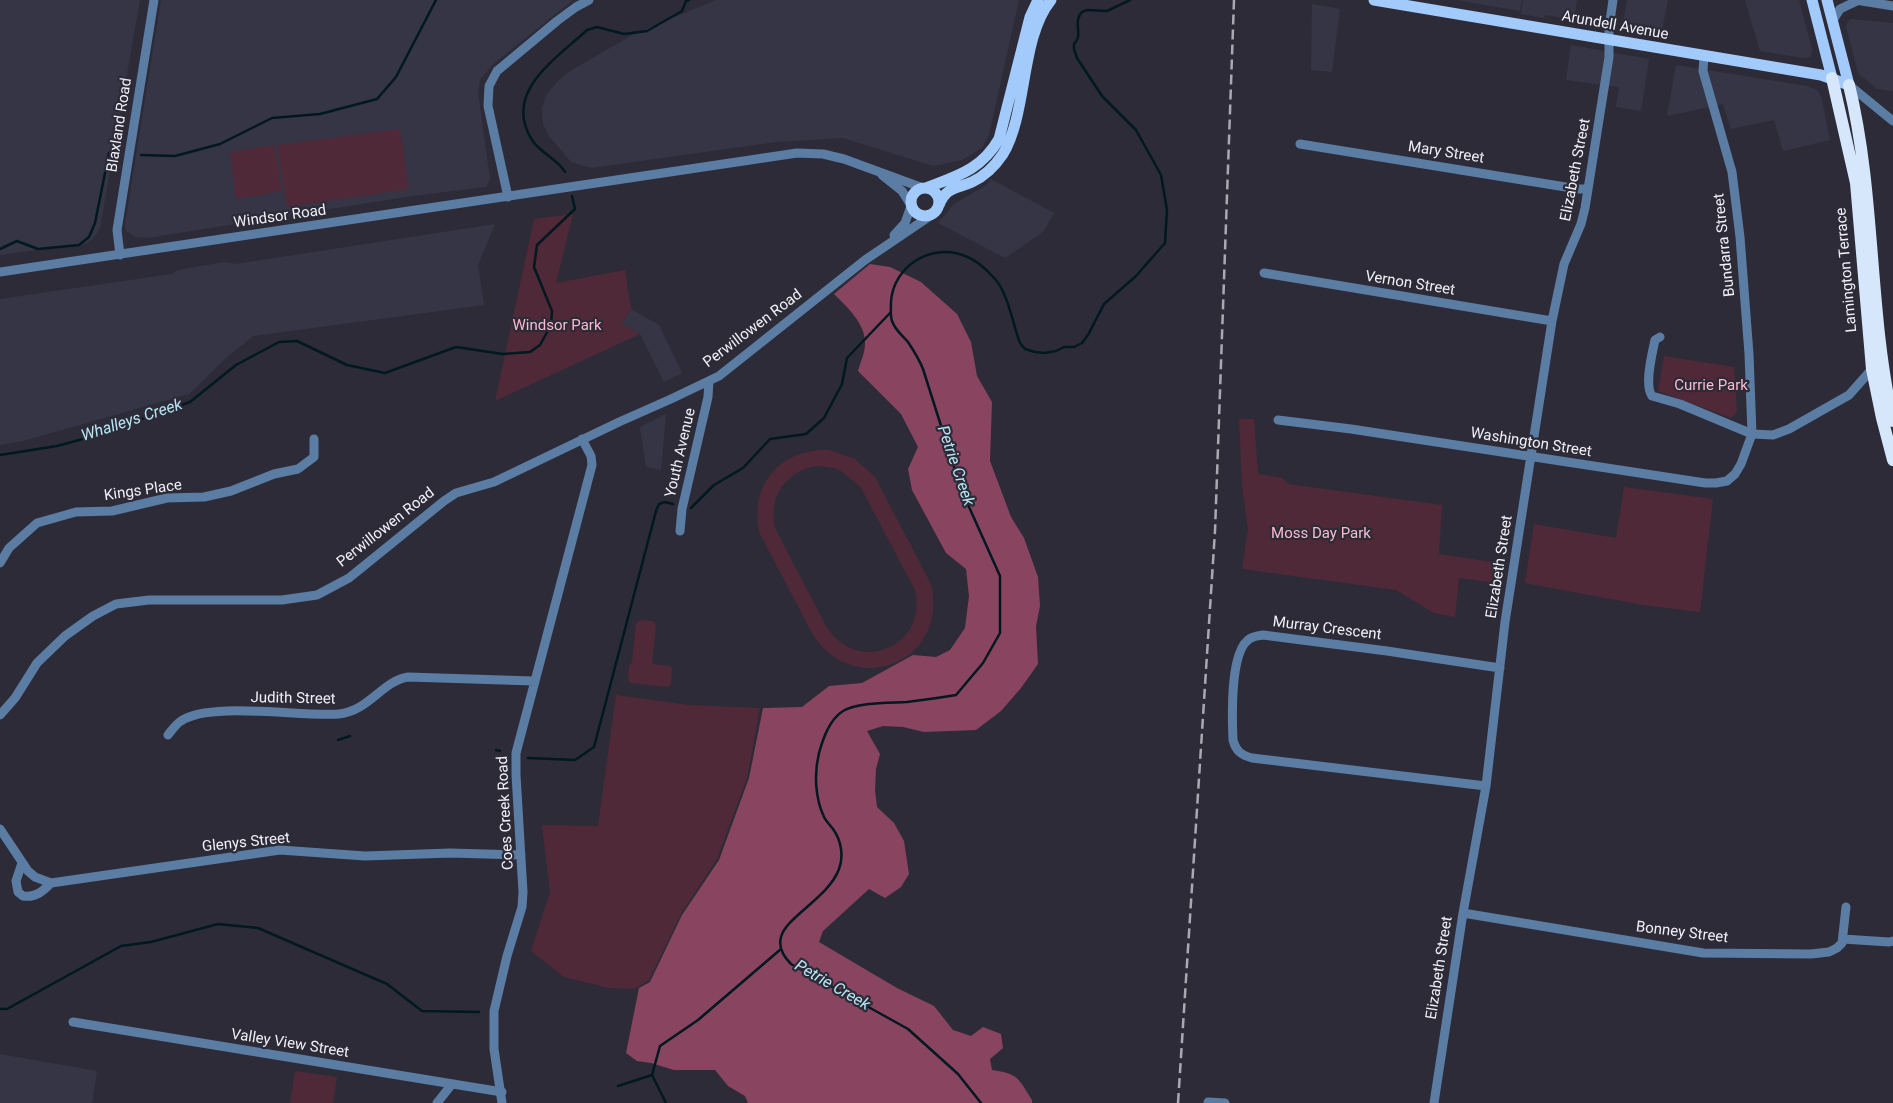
<!DOCTYPE html>
<html>
<head>
<meta charset="utf-8">
<style>
  body { margin:0 }
  canvas { display:block; background:#2c2b37 }
</style>
</head>
<body>
<canvas width="1893" height="1103"></canvas>
<script>
const ctx = document.querySelector('canvas').getContext('2d');
ctx.lineJoin = 'round';
function fillPath(path, color) { ctx.fillStyle = color; ctx.fill(path, 'evenodd'); }
function trace(path, color, width, dash) { ctx.strokeStyle = color; ctx.lineWidth = width; ctx.lineCap = dash ? 'butt' : 'round'; ctx.setLineDash(dash || []); ctx.stroke(path); }
function drawText(font, color, halo, rows, align = 'center') {
  ctx.font = font + ' Roboto,sans-serif'; ctx.lineWidth = 4.5; ctx.setLineDash([]); ctx.textBaseline = 'middle'; ctx.strokeStyle = halo; ctx.fillStyle = color; for (const [text, x, y, turn = 0] of rows) {
    ctx.save(); ctx.translate(x, y); ctx.rotate((+turn || 0) * Math.PI / 180); ctx.textAlign = isNaN(turn) ? turn : align; if (halo) ctx.strokeText(text, 0, 0); ctx.fillText(text, 0, 0); ctx.restore();
  }
}
fillPath(new Path2D(`
  M0,0H140L100,228L96,235L92,240L86,243L0,255Z
  M161,0H573L493,64L480,80L478,92L490,179L486,187L412,196L147,238L136,237L127,232L125,225Z
  M716,0H1019L989,135L982,148L962,160L933,166L843,138L776,142L591,168L571,162L549,136L543,124L542,108L547,94L556,83L567,73L634,34Z
  M1456,0H1522L1520,11Z
  M1523,0H1577L1574,20L1545,15L1544,18L1521,14Z
  M1627,0H1668L1661,35L1622,29Z
  M1745,0H1799L1812,49L1811,57L1803,58L1760,51Z
  M1312,4L1340,9L1332,72L1311,70Z
  M1852,19L1893,23V91L1877,89L1858,73L1846,26L1849,20Z
  M1571,45L1649,59L1641,111L1616,107L1619,87L1566,80Z
  M1676,65L1807,86L1817,90L1821,96L1830,140L1783,151L1774,120L1731,129L1723,104L1667,116Z
  M991,179L1054,213L1045,229L1040,234L1005,258L938,223L954,204L985,186Z
  M495,224L478,265L484,305L253,336L226,358L189,394L23,441L0,445V299L172,274L178,270L224,262L236,264Z
  M631,309L659,325L682,373L664,382L640,334L622,324Z
  M666,414L661,470L646,467L640,427Z
  M0,1054L97,1071L92,1103H0Z`), '#363546');
fillPath(new Path2D(`
  M400,129L409,189L287,207L277,145Z
  M274,145L282,191L236,199L230,152Z
  M573,214L556,283L625,270L631,309L622,324L640,334L495,401L534,219Z
  M1664,356L1734,367L1737,412L1731,418L1658,391Z
  M1239,419H1254L1258,474L1282,478L1288,484L1442,505L1439,554L1499,563L1497,583L1459,578L1455,617L1434,613L1396,590L1242,569L1248,529L1242,485Z
  M829,450L855,459L875,477L931,584C950,662 853,701 812,633L760,534C748,486 780,448 829,450ZM818,466L834,468L841,471L860,486L915,590C928,648 857,676 826,626L775,528C768,497 786,470 818,466Z
  M1624,487L1713,499L1700,612L1643,605L1525,583L1534,524L1616,538Z
  M639,620L653,621L656,626L652,664L670,666L672,669L671,684L668,687L630,683L628,680L629,666L632,662L636,624Z
  M616,695L689,705L760,708L747,778L717,859L681,914L649,980L634,989L609,988L564,977L531,951L550,892L542,825L598,826Z
  M295,1071L337,1077L333,1103H290Z`), '#4f2937');
fillPath(new Path2D(`
  M870,264L890,267L921,282L957,314L971,342L977,376L992,402L990,461L1011,517L1024,538L1038,577L1040,606L1036,626L1038,664L1021,688L1001,711L976,730L924,732L903,727L883,726L867,731L880,754L876,769L875,790L877,807L894,823L904,841L909,874L901,887L885,898L869,889L823,931L819,942L897,988L934,1006L953,1030L971,1036L983,1027L1001,1034L1003,1048L990,1059L992,1070C1019,1074 1018,1078 1032,1100V1103H748L745,1096L728,1086L715,1070H674L651,1063L637,1061L626,1053L639,988L650,982L682,915L719,860L749,778L763,708L802,707L829,686L862,683L913,655L936,657L950,650L965,628L969,596L966,569L946,553L912,490L908,469L918,447L901,414L858,371C860,363 865,353 865,344C866,324 847,307 834,294Z`), '#89445f');
trace(new Path2D(`
  M141,155L175,156L220,144L272,118L320,114L377,99L396,77L436,0
  M565,172C558,159 540,153 532,140C502,92 556,59 587,30L597,27L624,34L647,31L682,11L686,1L689,0
  M0,249L17,241L38,249L79,245L89,237L95,223L109,153H116
  M0,455L57,446L90,437L190,402L236,365L279,342L297,341L347,365L385,373L456,347L503,354L530,352L540,345L551,325L552,311L534,267L537,245L575,209L572,196
  M691,508L714,485L743,468L770,439L806,434L824,418L842,384L847,358L890,313
  M338,740L350,736
  M496,750L500,751
  M528,758L575,760L594,747L656,511L659,504L665,502L673,504
  M0,1009H7L121,946L151,942L218,924L258,928L387,984L422,1011L479,1012
  M618,1086L652,1075
  M666,1103L652,1075L660,1046L698,1020L781,949
  M981,1103L958,1074L908,1029L791,964C784,957 778,948 781,937C786,917 829,897 839,869C844,856 841,840 833,829C830,825 826,821 824,817C815,798 814,773 819,753C823,739 829,720 843,711C857,702 889,703 907,702C923,700 939,698 956,695L983,663L1000,633V576L961,489L923,369C919,359 914,351 908,342C902,335 895,330 892,321C890,315 891,308 891,302C893,266 932,242 965,256C977,260 987,270 995,279C1008,293 1013,325 1020,343L1025,349L1035,352L1044,353L1056,351L1064,347H1074L1082,343L1088,335L1104,304L1136,276L1165,243L1167,210L1161,175L1136,130L1102,96L1077,58L1074,49V44C1084,35 1072,22 1082,12L1087,10L1107,11L1130,0`), '#001921', 2.5);
trace(new Path2D(`
  M1856,0L1893,6
  M1833,20L1840,9L1857,1
  M1849,85L1893,121
  M1300,144L1578,189H1588
  M882,175L902,191L911,205
  M508,197L488,106L489,86L497,71L557,21L576,7L589,0
  M894,235L905,223L911,206
  M120,255L117,230L154,0
  M0,272L797,153L823,154L844,159L923,188
  M1264,273L1552,321
  M1660,337L1655,340C1652,354 1644,385 1652,396L1680,404L1752,434L1773,435L1789,429L1849,395L1872,369
  M1278,420L1351,429L1705,483H1716L1727,481L1735,474L1741,464L1752,434L1749,354L1740,237L1732,172L1703,71L1704,56
  M680,531L682,509L708,397L709,381
  M0,563L9,548L37,523L76,512L112,511L167,498L204,497L231,491L274,474L298,469L314,457V439
  M0,715L15,698L37,663L65,636L93,616L116,604L149,600H282L317,595L349,578L444,501L456,493L494,482L619,422L671,399L719,376L865,260L933,214
  M168,735C172,730 176,724 181,721C210,701 301,717 339,714C369,711 382,681 408,677L534,681
  M1486,786L1252,758C1241,755 1236,751 1233,740C1232,718 1230,654 1248,640C1252,636 1257,636 1263,635L1387,651L1500,668
  M0,829L28,871L35,877L51,883L280,850L365,856L450,853L521,855
  M22,863L16,881L18,892L23,896C36,898 43,891 51,883
  M1463,913L1703,953L1811,954L1829,952L1837,948L1842,943L1846,907
  M1843,939L1889,942L1893,941
  M73,1022L502,1092
  M1208,1102L1225,1103
  M437,1103L452,1084
  M502,1103L494,1049V1011L507,956L522,907L523,892L516,775V753L592,465L591,456L582,439
  M1434,1103L1463,913L1486,786L1505,622L1552,321L1564,264L1581,224L1585,208L1609,57V28L1613,0`), '#5b7ca3', 9);
trace(new Path2D(`
  M1374,0L1821,75L1849,85
  M1812,0L1832,78
  M1827,0L1849,85
  M911 202a14 14 0 1 1 28 0a14 14 0 1 1-28 0Z
  M926,188C957,176 981,170 999,139L1030,17L1038,0
  M939,205C946,187 956,189 972,182C985,176 995,166 1003,154C1028,112 1020,38 1051,0`), '#a2cbfb', 11);
trace(new Path2D(`
  M1832,78L1856,183L1872,369L1882,418L1893,460
  M1849,85C1876,196 1868,311 1893,421`), '#d7e7fb', 12);
trace(new Path2D(`
  M1178,1103L1215,531L1234,0`), '#a9a9b2', 2.5, [10, 5]);
drawText('15px', '#f0f0f8', '#2c2b37', [
  ["Arundell Avenue",1615,26,10],
  ["Blaxland Road",120,125,-81],
  ["Mary Street",1446,153,9],
  ["Elizabeth Street",1576,170,-79],
  ["Windsor Road",280,217,-8],
  ["Bundarra Street",1725,245,-96],
  ["Lamington Terrace",1847,270,-95],
  ["Vernon Street",1410,284,9],
  ["Perwillowen Road",753,329,-37],
  ["Washington Street",1531,443,9],
  ["Youth Avenue",681,453,-77],
  ["Kings Place",143,491,-8],
  ["Perwillowen Road",386,528,-38],
  ["Elizabeth Street",1500,567,-81],
  ["Murray Crescent",1327,629,7],
  ["Judith Street",293,699,1],
  ["Coes Creek Road",506,813,-93],
  ["Glenys Street",246,843,-6],
  ["Bonney Street",1682,933,7],
  ["Elizabeth Street",1440,968,-81],
  ["Valley View Street",290,1044,9]
]);
drawText('15px', '#fabbd0', '#2c2b37', [
  ["Windsor Park",557,326],
  ["Currie Park",1711,386],
  ["Moss Day Park",1321,534]
]);
drawText('italic 16px', '#b7e6f4', '#2c2b37', [
  ["Whalleys Creek",132,421,-18],
  ["Petrie Creek",955,466,71],
  ["Petrie Creek",832,986,30]
]);
</script>
</body>
</html>
